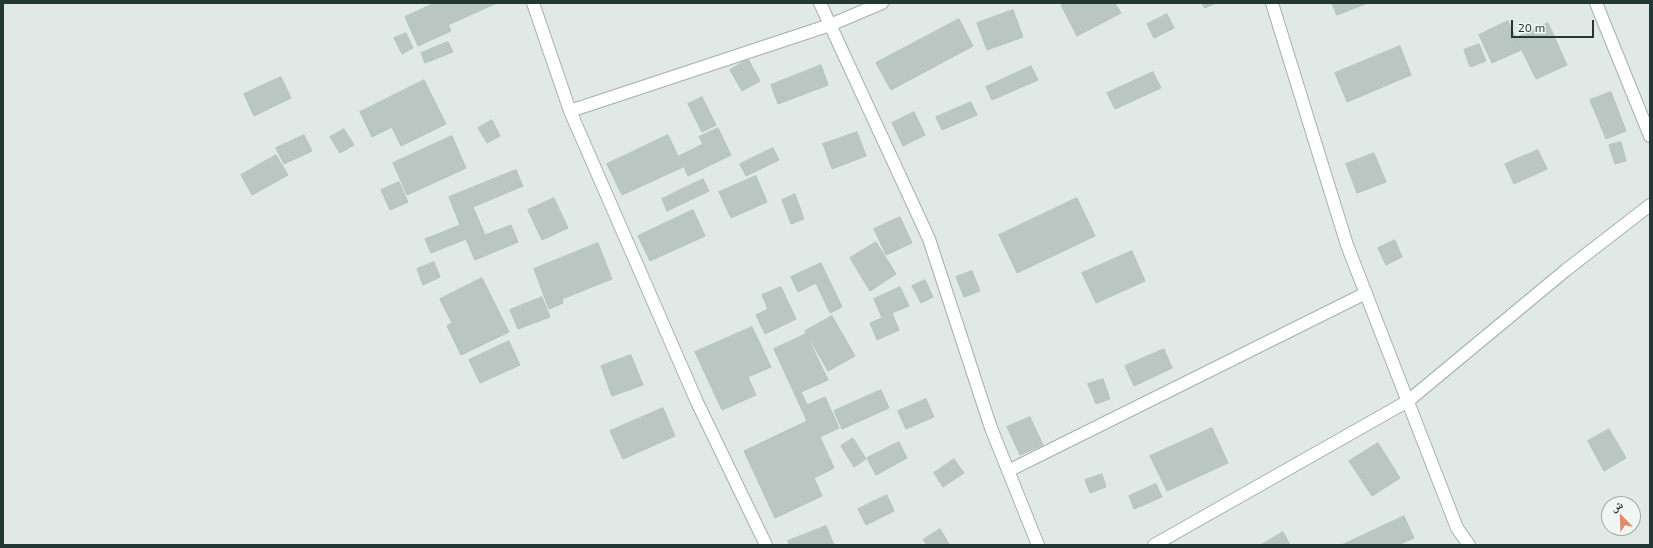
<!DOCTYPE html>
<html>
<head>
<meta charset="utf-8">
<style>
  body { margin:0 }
  #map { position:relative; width:1653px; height:548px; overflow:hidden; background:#e0e9e6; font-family:"Exo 2","Noto Naskh Arabic",sans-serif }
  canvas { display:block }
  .frame { position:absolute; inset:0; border:4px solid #233733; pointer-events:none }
  .north { position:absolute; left:1601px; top:496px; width:40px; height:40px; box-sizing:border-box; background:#f0f6f3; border:1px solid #9eaaa6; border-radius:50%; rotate:337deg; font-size:11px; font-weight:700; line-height:16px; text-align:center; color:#233733 }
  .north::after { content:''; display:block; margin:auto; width:14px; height:18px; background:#e08d67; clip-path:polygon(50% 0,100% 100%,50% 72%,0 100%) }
  .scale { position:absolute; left:1511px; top:20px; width:83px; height:18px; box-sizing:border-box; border:2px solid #233733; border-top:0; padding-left:5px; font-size:12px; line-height:14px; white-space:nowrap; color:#233733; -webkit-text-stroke:3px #f0f6f3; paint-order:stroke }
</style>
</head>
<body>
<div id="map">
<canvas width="1653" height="548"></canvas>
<div class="frame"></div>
<div class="north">ش</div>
<div class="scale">20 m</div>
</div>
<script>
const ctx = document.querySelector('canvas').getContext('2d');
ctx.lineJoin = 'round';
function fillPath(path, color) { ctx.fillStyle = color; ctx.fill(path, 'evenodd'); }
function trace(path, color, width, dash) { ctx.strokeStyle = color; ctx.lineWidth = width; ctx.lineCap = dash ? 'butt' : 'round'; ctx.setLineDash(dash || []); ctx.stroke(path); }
const building = new Path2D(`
  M435,3H497L448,25L451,31L418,46L405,17Z
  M1064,3H1115L1121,13L1077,36L1061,5Z
  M1202,3H1216L1205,8Z
  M1332,3H1368L1337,15Z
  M1013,10L1023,37L987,50L977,23Z
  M1167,14L1174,28L1154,38L1147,24Z
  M959,19L973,46L891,90L876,63Z
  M1508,21L1521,50L1492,63L1479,35Z
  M1548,23L1567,65L1536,79L1516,38Z
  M406,33L413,48L402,54L394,38Z
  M448,42L453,52L425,63L421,53Z
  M1479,44L1486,61L1470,67L1464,50Z
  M1400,46L1411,75L1347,102L1335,73Z
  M748,59L760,81L742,91L730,70Z
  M821,65L828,85L778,104L771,85Z
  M1031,66L1038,80L992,100L986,87Z
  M1153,72L1161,88L1115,109L1107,93Z
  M281,77L291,98L254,116L244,94Z
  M424,80L446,124L401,146L392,127L372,137L360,112Z
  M1611,92L1626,131L1606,139L1590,100Z
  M702,97L716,125L702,132L688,104Z
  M971,102L977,115L942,130L936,117Z
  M914,112L925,135L903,146L892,123Z
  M492,120L500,136L487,143L478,128Z
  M718,128L731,155L688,176L679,156L703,144L699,137Z
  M344,129L354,145L340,153L330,137Z
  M857,132L866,156L832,169L823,144Z
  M304,135L312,151L284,164L276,148Z
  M668,135L683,167L622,195L607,164Z
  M452,136L466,168L407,195L393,163Z
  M1621,142L1626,161L1615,164L1609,145Z
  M773,148L779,160L746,176L740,164Z
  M1538,150L1547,169L1514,184L1505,164Z
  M1374,153L1386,182L1357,193L1346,164Z
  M276,155L288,175L252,195L241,175Z
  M516,170L523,186L473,207L485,235L511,225L518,242L475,260L466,239L431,253L425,239L460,225L449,197Z
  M756,176L767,202L731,218L719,192Z
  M703,179L709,191L667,211L662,199Z
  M399,182L408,202L390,210L381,190Z
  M795,194L804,219L791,224L782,200Z
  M554,198L568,228L542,240L528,210Z
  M1077,198L1095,236L1017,273L999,235Z
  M693,210L705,236L650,261L638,236Z
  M900,217L912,243L886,255L874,229Z
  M1395,240L1402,257L1386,265L1378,248Z
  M876,242L896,274L870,291L850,258Z
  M598,243L612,279L562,299L563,303L549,309L534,269Z
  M1132,251L1145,281L1096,303L1082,273Z
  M434,262L440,277L423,285L417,269Z
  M821,263L842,307L830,313L816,283L798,292L791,277Z
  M972,271L980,291L964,297L956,277Z
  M482,278L509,332L461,355L447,326L452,323L440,299Z
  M925,280L933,297L921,303L912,286Z
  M781,287L796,319L765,334L756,315L768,309L762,295Z
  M900,287L909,306L892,313L899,330L877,340L870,323L882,318L874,299Z
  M542,297L550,317L518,329L510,310Z
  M832,316L855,356L828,371L805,331Z
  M752,327L771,367L748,377L756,395L722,410L695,352Z
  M806,334L828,380L801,392L807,405L825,397L839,428L820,437L834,468L814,478L822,496L775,518L744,451L807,421L774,349Z
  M509,341L520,365L480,383L469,360Z
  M1164,349L1172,368L1134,386L1125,366Z
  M631,355L643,385L612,396L601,366Z
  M1103,379L1110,399L1096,404L1088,384Z
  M881,390L889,408L842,429L834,411Z
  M926,399L934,417L906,429L898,411Z
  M663,408L675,436L623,459L610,431Z
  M1030,417L1043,445L1020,455L1007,427Z
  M1212,428L1228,463L1167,491L1150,456Z
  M1609,429L1626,458L1604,471L1588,441Z
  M853,438L866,459L854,467L841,446Z
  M899,442L907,458L876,475L867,458Z
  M1378,443L1400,478L1372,496L1349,461Z
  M954,459L964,473L943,487L934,473Z
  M1102,474L1106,487L1090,493L1085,480Z
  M1156,484L1162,497L1134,509L1129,496Z
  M887,495L894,511L866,525L858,509Z
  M1404,516L1414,538L1398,545H1342Z
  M826,526L834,545H789L788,541Z
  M940,529L949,544L927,545L923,540Z
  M1283,532L1290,545H1261Z`);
fillPath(building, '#b9c6c2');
trace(building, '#b3c2bd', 1);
const street = new Path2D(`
  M533,3L570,111L697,402L766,545
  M820,3L929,239L991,428L1038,545
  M1272,3L1347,245L1457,528L1469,545
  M1596,3L1650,136
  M570,111L830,25L882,3
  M1008,471L1366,293
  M1154,545L1408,401L1566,270L1650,205`);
trace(street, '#a4b0ad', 14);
trace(street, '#fff', 12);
</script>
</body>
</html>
